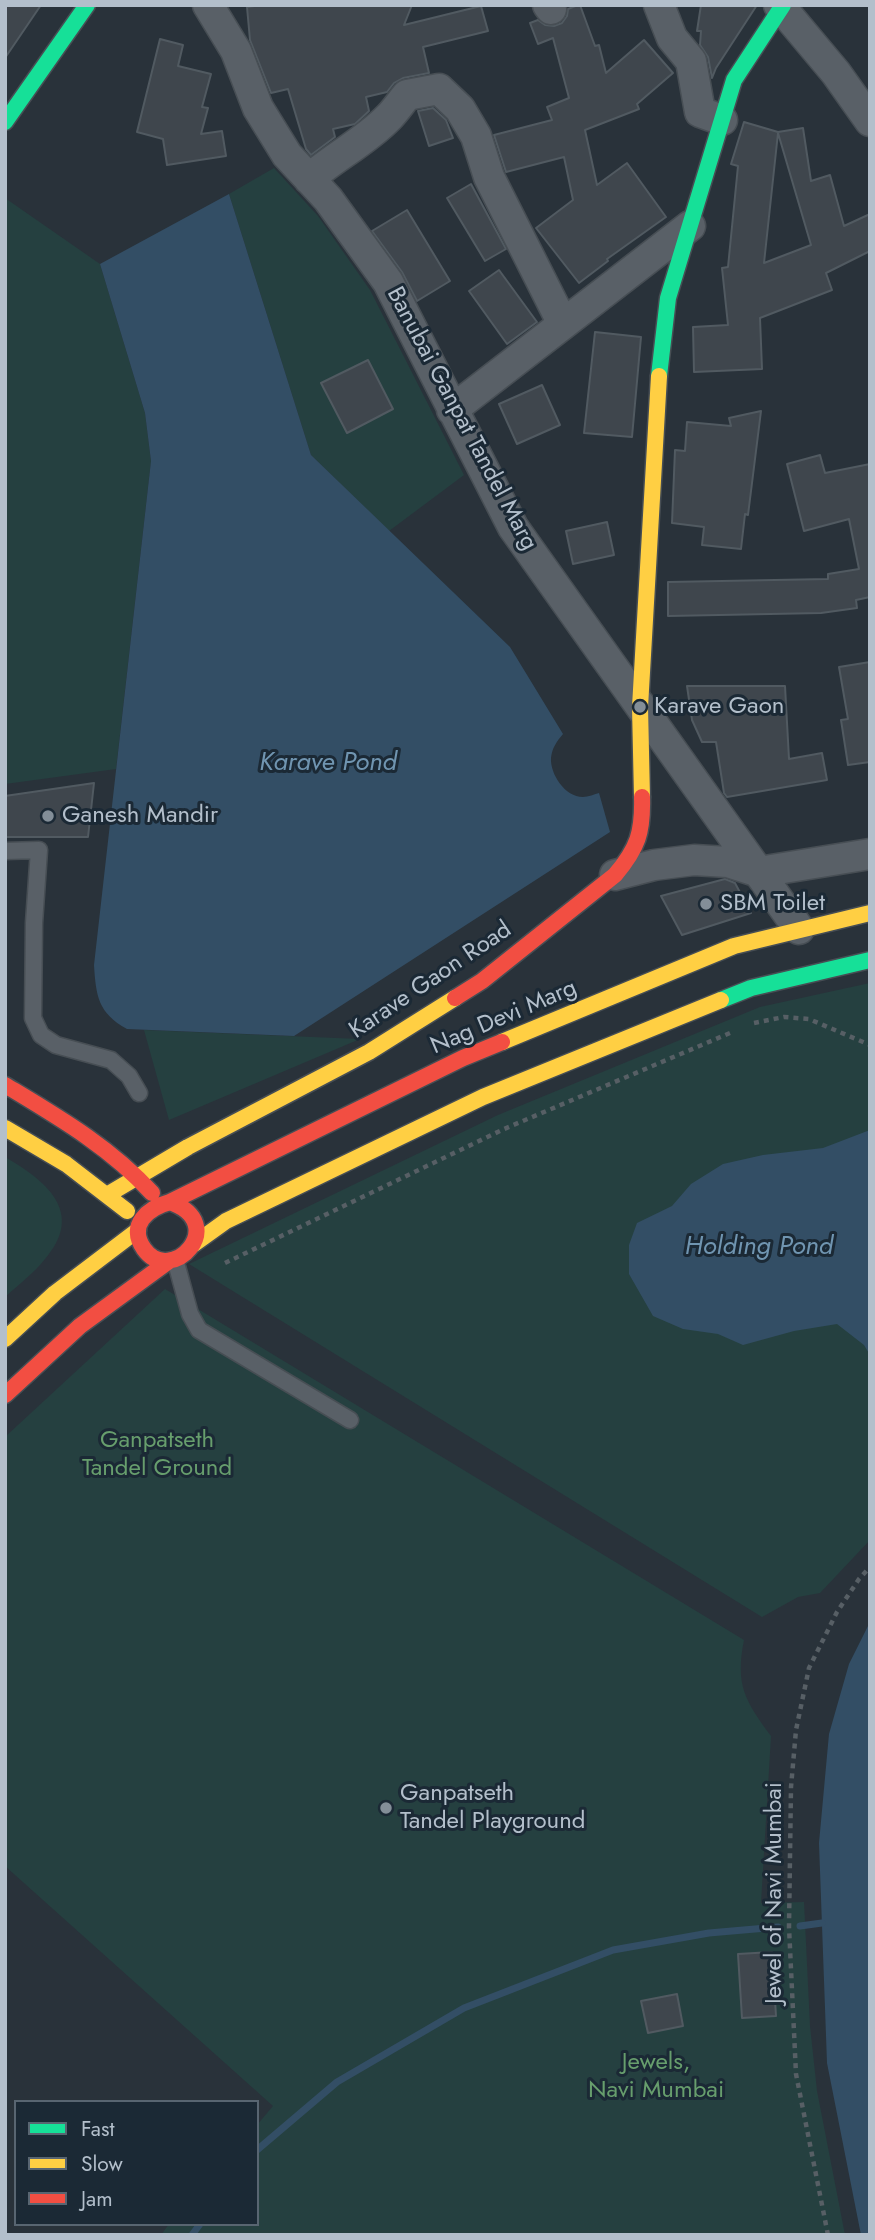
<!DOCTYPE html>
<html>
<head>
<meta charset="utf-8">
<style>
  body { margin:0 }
  #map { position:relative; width:875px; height:2240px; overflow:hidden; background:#29323a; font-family:Jost,sans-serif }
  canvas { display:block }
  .frame { position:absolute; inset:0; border:7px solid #b3bfcb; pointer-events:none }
  .legend { position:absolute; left:14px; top:2100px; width:245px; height:126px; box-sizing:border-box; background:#1b2935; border:2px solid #586571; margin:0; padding:9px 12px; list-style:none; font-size:21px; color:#b3bfcb }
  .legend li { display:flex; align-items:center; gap:14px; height:35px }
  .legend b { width:35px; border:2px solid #586571 }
</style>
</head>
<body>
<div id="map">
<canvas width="875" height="2240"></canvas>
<div class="frame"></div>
<ul class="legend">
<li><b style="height:9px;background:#16e098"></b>Fast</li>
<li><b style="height:9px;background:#ffcf43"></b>Slow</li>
<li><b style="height:9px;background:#f24e42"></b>Jam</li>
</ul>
</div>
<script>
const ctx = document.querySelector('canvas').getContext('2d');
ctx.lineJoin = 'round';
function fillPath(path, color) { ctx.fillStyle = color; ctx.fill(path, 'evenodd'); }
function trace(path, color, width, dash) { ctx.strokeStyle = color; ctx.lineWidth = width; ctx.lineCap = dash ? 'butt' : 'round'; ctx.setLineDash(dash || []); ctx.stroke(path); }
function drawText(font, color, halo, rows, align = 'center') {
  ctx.font = font + ' Jost,sans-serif'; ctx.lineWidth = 6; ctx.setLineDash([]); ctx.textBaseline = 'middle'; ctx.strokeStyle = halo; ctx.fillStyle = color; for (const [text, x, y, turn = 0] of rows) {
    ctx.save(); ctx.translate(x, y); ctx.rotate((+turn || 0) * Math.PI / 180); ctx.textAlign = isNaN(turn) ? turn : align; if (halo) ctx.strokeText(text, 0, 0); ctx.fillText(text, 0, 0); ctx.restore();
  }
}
fillPath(new Path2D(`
  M274,168L318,216L370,290L464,475L389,531L311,455L229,194Z
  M5,198L100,264L145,413L151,461L116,769L5,784Z
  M870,983V1540L820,1593L798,1597L762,1617L189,1264L498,1115L760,1007Z
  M144,1030L360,1039L169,1120Z
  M5,1157C45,1180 86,1212 45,1259C34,1273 18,1285 5,1297Z
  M165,1289L744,1640C735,1685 745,1701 771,1736L761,1903L804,1902L810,2026L817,2091L845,2235H161L169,2224H257V2125L273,2106L5,1866V1437Z`), '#254040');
fillPath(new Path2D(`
  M229,194L311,455L510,647L563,734C557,741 552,748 551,758C550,774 565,797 583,797C588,797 595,794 599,793L610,832L294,1036L127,1029C98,1013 96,996 94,965L151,461L145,413L100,264Z
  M870,1130V1355L864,1345L837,1324L794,1331L743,1345L718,1334L683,1329L653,1316L629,1274V1245L637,1223L672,1206L691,1184L723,1164L763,1155L823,1148Z
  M870,1622V2235H861L827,2063L819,1843L829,1734L849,1664Z`), '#334e65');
trace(new Path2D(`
  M800,1926L822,1923
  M257,2150L337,2082L464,2008L613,1950L709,1933L778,1927
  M192,2235L200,2224`), '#334e65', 7);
const building = new Path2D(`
  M5,5H41L5,58Z
  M262,5H412L404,25L481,6L488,31L423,47L429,73L403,78L394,83L387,92L366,97L369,111L355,124L333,129L335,137L311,155L306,149L288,89L271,93L250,40L247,7Z
  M578,5H580L595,46L599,45L606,73L644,40L673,73L637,104L639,109L585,130L597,185L627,163L666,217L607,259L608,261L579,283L536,228L573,200L564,157L506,172L494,135L552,120L547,107L569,98L553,38L538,44L530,23L538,20L545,25L554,26L562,23L567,16L568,9Z
  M701,5H757L716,68L712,78L708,57L700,45L701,31H697Z
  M160,39L183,45L178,66L211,74L202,107L208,108L201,134L222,131L226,156L167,165L163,139L137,132Z
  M433,108L446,120L453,138L429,146L418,111Z
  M744,122L778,132L803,128L811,181L830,175L844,226L870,214V251L826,273L832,290L760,318L762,369L694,372L693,327L728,325L722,268L728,267L738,166L731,164ZM778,133L811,245L764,263Z
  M471,184L506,249L485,261L447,198Z
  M407,210L450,281L417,301L402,272L372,231Z
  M499,270L537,322L507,344L469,291Z
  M595,332L641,337L632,437L584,433Z
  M368,360L393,409L347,433L321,383Z
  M542,385L560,425L517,444L499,404Z
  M761,411L748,515L745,514L741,549L702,545L704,527L672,523L675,450L685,451L687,422L731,426L729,418Z
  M820,455L825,473L870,464V597L856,600L857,608L821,613L668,616V582L828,579V574L859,569L849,519L804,531L787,464Z
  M607,522L614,555L573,564L566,531Z
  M870,662V762L848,765L841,720L848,719L839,667Z
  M687,686H785L789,759L822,753L827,780L727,797L724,793L716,742H702L692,720Z
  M94,783L88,837H5V796Z
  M725,879L735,883L751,913L682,935L661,896Z
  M772,1952L776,2016L742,2018L738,1954Z
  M677,1994L683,2026L648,2033L641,2001Z`);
fillPath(building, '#3f464d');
trace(building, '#515a61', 2);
const lane = new Path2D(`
  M5,851L39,850L34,923L33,1018L41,1035L56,1045L111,1060L129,1076L139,1093
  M175,1259L190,1314L199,1330L350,1420`);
const street = new Path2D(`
  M208,5L236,51L258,108L287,155L328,199L388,282L513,527L799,929
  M548,5L551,9
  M659,5L672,38L691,61L700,112L722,120
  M779,5L836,73L870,121
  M309,179C334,157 366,141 389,117C396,110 401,102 407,95L439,89L460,109L476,136L489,177L563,324
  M452,410L690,226
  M615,875L654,865L694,860L728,862L759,872L870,854`);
const fast = new Path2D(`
  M5,122L87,5
  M659,376L668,298L734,80L783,5
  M721,1000L751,988L870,960`);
const slow = new Path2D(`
  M642,797L640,707L659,376
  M502,1042L734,946L870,913
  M5,1128L66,1164L127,1211
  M107,1195L188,1147L369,1052L455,998
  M194,1244L226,1221L483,1097L721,1000
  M5,1339L55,1293L138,1230`);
const jam = new Path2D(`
  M455,998L482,981L615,875C638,848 643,832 642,797
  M5,1085C58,1117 110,1147 152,1193
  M170,1202C231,1224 171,1287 144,1249C127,1225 148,1208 170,1202L463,1058L502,1042
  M5,1395L80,1326L169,1261`);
trace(lane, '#474e54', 19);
trace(street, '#474e54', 33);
trace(fast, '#474e54', 19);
trace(slow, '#474e54', 19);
trace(jam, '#474e54', 19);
trace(new Path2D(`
  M754,1023L784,1017L809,1019L870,1045
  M225,1263L504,1129L730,1033
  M828,2235L796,2074L789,1927L791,1787L796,1730L809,1668L837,1612L859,1579L870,1567`), '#575f65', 4.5, [5, 5]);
trace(lane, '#596067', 16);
trace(street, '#596067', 30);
trace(fast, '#16e098', 16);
trace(slow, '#ffcf43', 16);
trace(jam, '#f24e42', 16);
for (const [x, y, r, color] of [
  [640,707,7,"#838e98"],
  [48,816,7,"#838e98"],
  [706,904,7,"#838e98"],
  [386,1808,7,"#838e98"]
]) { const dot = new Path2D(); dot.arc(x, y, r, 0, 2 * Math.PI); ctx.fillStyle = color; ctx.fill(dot); trace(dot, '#1b2935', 2.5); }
drawText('24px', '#b3bfcb', '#1b2935', [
  ["Banubai Ganpat Tandel Marg",461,419,62],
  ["Karave Gaon Road",431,981,-34],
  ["Nag Devi Marg",504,1018,-23],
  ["Jewel of Navi Mumbai",775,1893,-90]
]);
drawText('24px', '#b3bfcb', '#1b2935', [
  ["Karave Gaon",654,707],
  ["Ganesh Mandir",62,816],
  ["SBM Toilet",720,904],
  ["Ganpatseth",400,1794],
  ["Tandel Playground",400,1822]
], 'left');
drawText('24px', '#679e6d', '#1b2935', [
  ["Ganpatseth",157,1441],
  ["Tandel Ground",157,1469],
  ["Jewels,",656,2063],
  ["Navi Mumbai",656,2091]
]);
drawText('italic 26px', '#7095b1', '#1b2935', [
  ["Karave Pond",328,764],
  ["Holding Pond",759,1248]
]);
</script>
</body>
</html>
